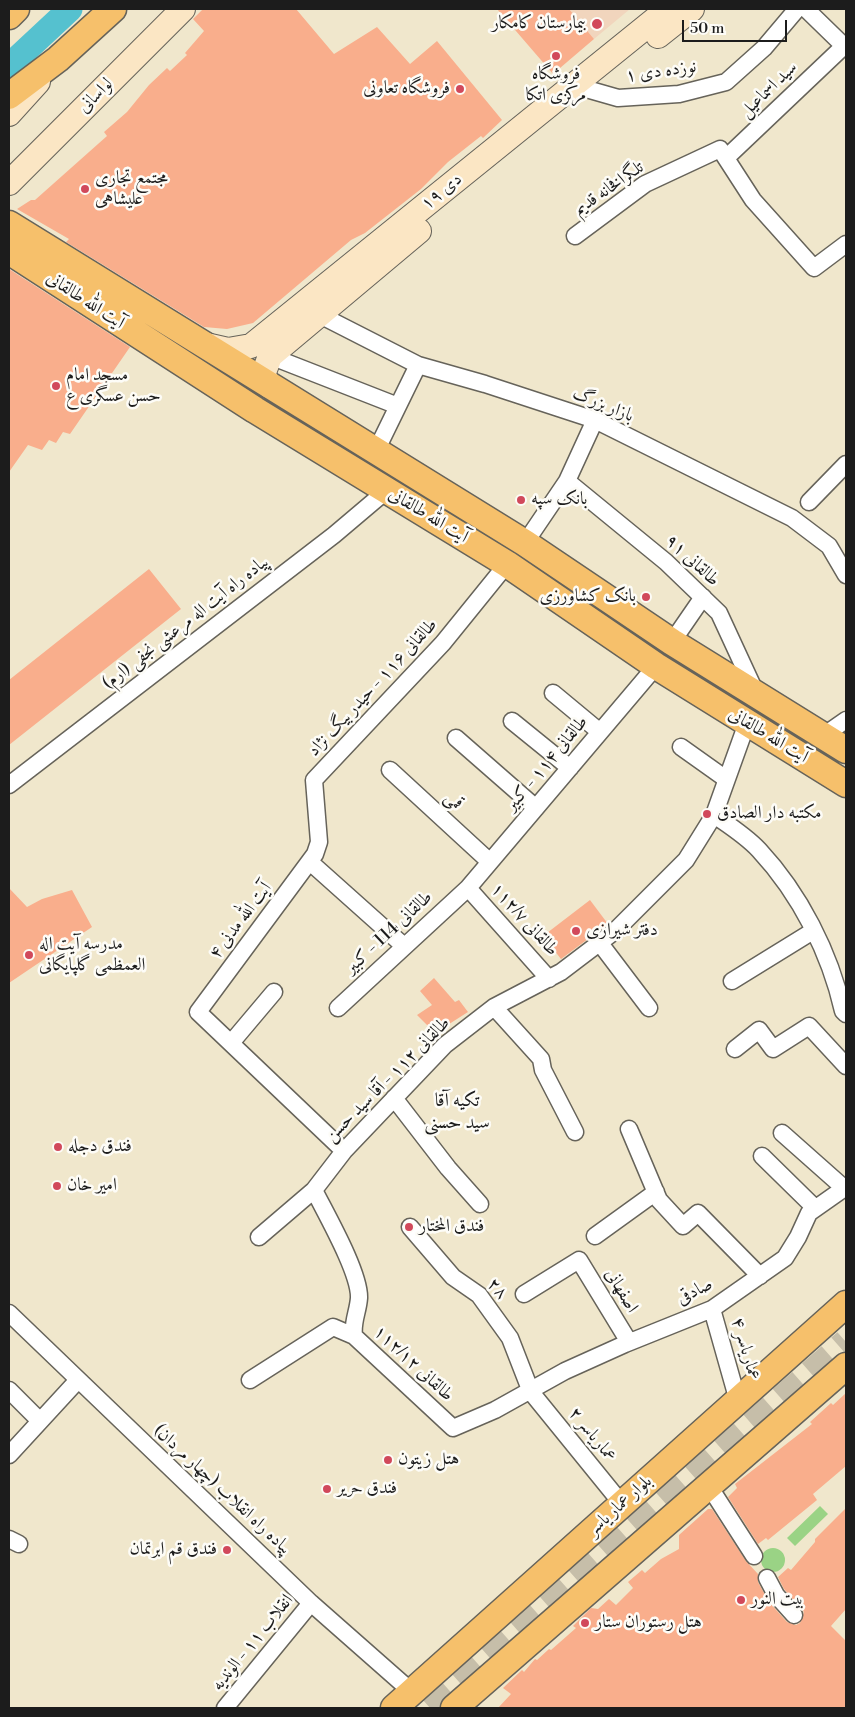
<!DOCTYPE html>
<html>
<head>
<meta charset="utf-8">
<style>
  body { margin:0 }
  #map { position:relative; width:855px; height:1717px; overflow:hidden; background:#f0e7cc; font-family:"Libre Bodoni",serif }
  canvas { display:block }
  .frame { position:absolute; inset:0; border:10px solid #1c1c1c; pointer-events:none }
  .scale { position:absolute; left:682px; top:20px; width:105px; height:22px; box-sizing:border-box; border:2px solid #1c1c1c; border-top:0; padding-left:6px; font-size:15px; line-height:18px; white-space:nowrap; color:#1c1c1c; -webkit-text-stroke:4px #fdfcf7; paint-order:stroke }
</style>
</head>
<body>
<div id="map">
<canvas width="855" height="1717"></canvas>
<div class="frame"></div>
<div class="scale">50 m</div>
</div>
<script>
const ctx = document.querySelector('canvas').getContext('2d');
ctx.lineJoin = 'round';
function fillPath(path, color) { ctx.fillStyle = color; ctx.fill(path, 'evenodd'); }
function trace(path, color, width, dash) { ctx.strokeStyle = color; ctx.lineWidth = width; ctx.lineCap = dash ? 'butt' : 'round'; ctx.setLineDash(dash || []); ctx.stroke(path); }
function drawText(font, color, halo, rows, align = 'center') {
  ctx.font = font + ' "Libre Bodoni",Amiri,serif'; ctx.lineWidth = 5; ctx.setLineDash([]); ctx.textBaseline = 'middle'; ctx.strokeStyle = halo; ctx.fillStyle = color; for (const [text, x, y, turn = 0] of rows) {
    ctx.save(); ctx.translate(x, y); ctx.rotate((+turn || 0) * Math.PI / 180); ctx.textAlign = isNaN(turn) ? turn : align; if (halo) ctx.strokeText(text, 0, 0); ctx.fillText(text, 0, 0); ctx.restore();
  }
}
fillPath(new Path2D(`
  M569,9H630L594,39Z`), '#f1d5bd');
fillPath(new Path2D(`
  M820,1506L828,1514L795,1546L787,1538Z
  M761 1560a12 12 0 1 1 24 0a12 12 0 1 1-24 0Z`), '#9ad385');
trace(new Path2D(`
  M9,66L70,9`), '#55c1cf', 25);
fillPath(new Path2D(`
  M203,9H296L334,54L377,27L410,64L437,41L502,120L483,138L481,136L448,162L421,189L365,233L351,240L253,323L227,329L204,327L66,242L69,239L17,209L31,200H35L107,136L104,132L127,112L149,85L167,68L170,71L187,55L185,53L204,31L193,19Z
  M497,9H569L594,39L553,74Z
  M9,269L130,347L70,434L63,432L56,443L49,440L42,450L28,445L9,472Z
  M149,569L181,609L9,745V680Z
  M9,888L27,907L42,899L72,890L92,927L9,983Z
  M590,900L608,924L561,959L543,936Z
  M434,978L455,1002L459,1000L468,1012L435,1033L417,1015L432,1005L420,991Z
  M846,1393V1466L813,1494L817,1500L768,1540L766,1538L758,1544L728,1497L737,1488L735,1484L812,1424L810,1422L831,1403L833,1405Z
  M846,1508V1609L831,1626L846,1641V1708H498L511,1694L503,1688L522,1670L524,1672L535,1659L537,1660L549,1649L551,1650L576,1628L573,1626L591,1608L598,1609L609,1599L616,1605L633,1588L628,1582L642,1570L645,1573L661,1559L679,1549V1535L708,1509H712L746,1561L758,1574V1582L769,1602L787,1622L796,1625L800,1623L804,1612L784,1589L778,1577L788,1568L791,1570L815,1542V1539Z`), '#f9ae8c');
trace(new Path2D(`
  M430,1708L846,1342`), '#c6bea9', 26, [26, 13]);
const street = new Path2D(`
  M577,82L590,90L618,98L679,94L726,82L764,48L797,9
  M726,158L844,46L806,9
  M575,236L645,184L720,149L753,200L814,268L846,244
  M318,314L418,365L485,384L595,420L792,518L829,546L846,575
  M270,356L398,406
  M376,451L418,365
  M567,481L666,562L719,613L755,691
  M809,502L846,464
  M525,543L567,481L595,420
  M672,642L703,597
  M553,693L600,732
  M512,721L570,768
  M823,736L846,720
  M456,738L536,808
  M681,747L726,779
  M390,770L490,862
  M9,785L334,535L386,491
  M714,815C730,826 746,836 759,850C800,894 830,953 843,1011L846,1014
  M310,862L404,946
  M468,888L549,979
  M599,942L649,1008
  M732,981L813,931
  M494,1007L541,1059L543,1070L575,1132
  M338,1008L468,888L656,666
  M231,1043L274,992
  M735,1049L759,1030L773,1049L809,1026L846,1066
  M394,1098L448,1168L480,1204
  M629,1129L659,1200L683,1226L698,1213L760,1276
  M782,1133L844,1188
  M344,1151L198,1012L315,854L319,842L314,780L443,643L507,564
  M762,1156L815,1208
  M314,1190C326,1214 360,1273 359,1298C358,1312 352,1322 354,1336L453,1428L495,1410L565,1371L625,1344L712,1309L785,1258L798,1237L809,1213L846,1187
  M410,1227L453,1277L479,1295L510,1338L531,1392L622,1504
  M595,1236L656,1192
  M259,1237L314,1190L344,1151L445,1045L494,1007L561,972L615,931L686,860L714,815L747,723
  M524,1294L579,1260L629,1342
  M712,1309L738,1401
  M9,1313L311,1603L412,1692
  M250,1380L333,1327L354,1336
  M9,1390L39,1420
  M9,1455L78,1380
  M709,1486L754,1556
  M9,1539L19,1544
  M767,1578L776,1595L794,1615
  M225,1708L311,1603`);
const secondary = new Path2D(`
  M658,36L692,9
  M9,114L38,82
  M9,183L183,9
  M206,345L228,350L251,346L668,9
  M270,386L263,375L270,356L419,231`);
const primary = new Path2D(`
  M9,16L16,9
  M9,96L58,59L113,9
  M9,224L525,543L672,642L846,750
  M9,251L255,410L507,564L656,666L846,784
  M394,1708L846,1304
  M454,1708L846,1366`);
trace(street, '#66635a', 19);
trace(secondary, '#66635a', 26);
trace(primary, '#66635a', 29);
trace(street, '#fff', 16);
trace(secondary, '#fbe6c4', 24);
trace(primary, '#f6c06b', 26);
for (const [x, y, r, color] of [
  [597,24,6,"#d1495b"],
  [556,56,5,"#d1495b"],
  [460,89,5,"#d1495b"],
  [85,189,5,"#d1495b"],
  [56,386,5,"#d1495b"],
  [521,500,5,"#d1495b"],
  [646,597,5,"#d1495b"],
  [707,814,5,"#d1495b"],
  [576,931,5,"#d1495b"],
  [29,955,5,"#d1495b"],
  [58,1147,5,"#d1495b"],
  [57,1186,5,"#d1495b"],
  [409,1227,5,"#d1495b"],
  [388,1460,5,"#d1495b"],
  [327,1489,5,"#d1495b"],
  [227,1550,5,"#d1495b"],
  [741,1600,5,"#d1495b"],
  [585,1623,5,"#d1495b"]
]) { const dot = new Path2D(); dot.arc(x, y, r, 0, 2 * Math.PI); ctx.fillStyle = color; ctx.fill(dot); trace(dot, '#fdfcf7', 2); }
drawText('18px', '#1c1c1c', '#fdfcf7', [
  ["بیمارستان کامکار",586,24,"right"],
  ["فروشگاه",556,75,"center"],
  ["مرکزی اتکا",556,96,"center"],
  ["فروشگاه تعاونی",450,89,"right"],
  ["مجتمع تجاری",95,179],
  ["علیشاهی",95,200],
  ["مسجد امام",66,376],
  ["حسن عسگری ع",66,397],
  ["بانک سپه",531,500],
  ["بانک کشاورزی",636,597,"right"],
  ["مکتبه دار الصادق",717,814],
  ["دفتر شیرازی",586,931],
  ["مدرسه آیت اله",39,945],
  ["العمظمی گلپایگانی",39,966],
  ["فندق دجله",68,1147],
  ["امیر خان",67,1186],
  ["فندق المختار",419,1227],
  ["هتل زیتون",398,1460],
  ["فندق حرير",337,1489],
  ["فندق قم ابرتمان",217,1550,"right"],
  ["بیت النور",751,1600],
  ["هتل رستوران ستار",595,1623]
], 'left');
drawText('18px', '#1c1c1c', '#fdfcf7', [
  ["نوزده دی ۱",661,72,-8],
  ["سید اسماعیل",769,90,-44],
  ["لواسانی",96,96,-45],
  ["تلگرافخانه قدیم",609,189,-35],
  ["۱۹ دی",442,192,-39],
  ["آیت الله طالقانی",85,301,33],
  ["بازار بزرگ",603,405,23],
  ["آیت الله طالقانی",428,516,31],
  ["طالقانی ۹۱",692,561,43],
  ["پیاده راه آیت اله مرعشی نجفی (ارم)",186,623,-38],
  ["طالقانی ۱۱۶ - حیدر بیگ نژاد",373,688,-47],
  ["آیت الله طالقانی",768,736,31],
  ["طالقانی ۱۱۴ - کبیر",547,764,-50],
  ["قمی",453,801,43],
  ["طالقانی ۱۱۲/۷",524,920,48],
  ["۴ آیت الله مدنی",241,921,-53],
  ["طالقانی 114 - کبیر",389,933,-43],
  ["طالقانی ۱۱۲ - آقا سید حسن",388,1080,-45],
  ["۲۸",497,1289,48],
  ["اصفهانی",621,1291,59],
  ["صادقی",695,1292,-28],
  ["عماریاسر ۴",745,1349,74],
  ["طالقانی ۱۱۲/۱۲",413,1364,43],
  ["عماریاسر ۲",592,1435,51],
  ["پیاده راه انقلاب (چهار مردان)",222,1490,43],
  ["بلوار عمار یاسر",620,1506,-42],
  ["انقلاب ۱۱ - الوندیه",253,1643,-51]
]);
drawText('19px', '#1c1c1c', '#fdfcf7', [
  ["تکیه آقا",457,1101],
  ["سید حسنی",457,1123]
]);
</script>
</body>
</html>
